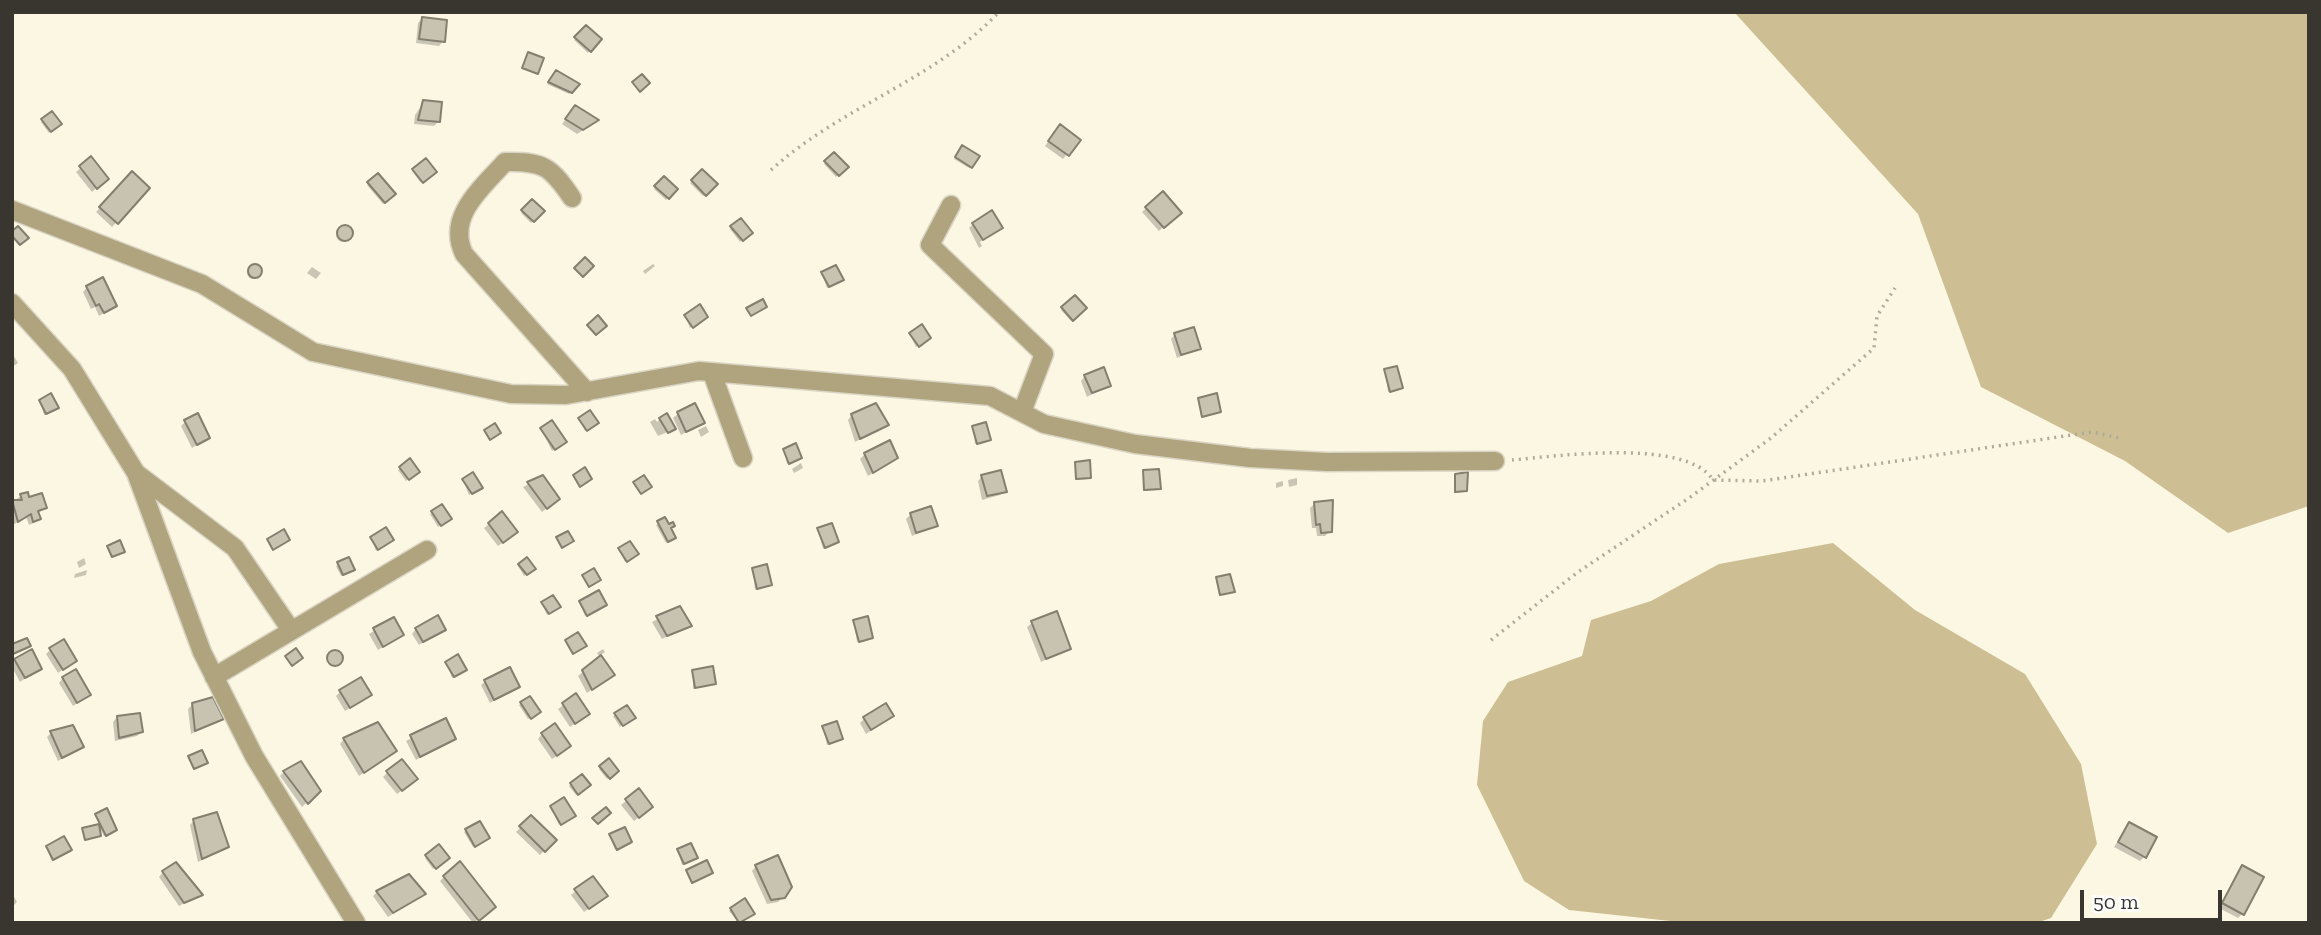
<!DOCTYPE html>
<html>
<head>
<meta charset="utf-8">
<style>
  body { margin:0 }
  #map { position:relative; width:2321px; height:935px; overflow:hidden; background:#fcf7e3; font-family:"Zilla Slab",serif }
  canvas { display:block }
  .frame { position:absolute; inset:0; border:14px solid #38362f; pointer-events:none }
  .scale { position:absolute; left:2080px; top:890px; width:142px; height:32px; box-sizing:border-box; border:4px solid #38362f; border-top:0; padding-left:9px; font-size:21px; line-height:24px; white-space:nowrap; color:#38362f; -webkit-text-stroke:5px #fff; paint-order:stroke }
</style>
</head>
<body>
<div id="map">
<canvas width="2321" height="935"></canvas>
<div class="frame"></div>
<div class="scale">50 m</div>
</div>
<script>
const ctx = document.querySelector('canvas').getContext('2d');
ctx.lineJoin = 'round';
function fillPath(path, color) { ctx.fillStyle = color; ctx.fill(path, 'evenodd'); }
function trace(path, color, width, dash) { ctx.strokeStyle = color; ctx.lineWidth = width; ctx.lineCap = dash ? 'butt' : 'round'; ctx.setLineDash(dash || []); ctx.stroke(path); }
fillPath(new Path2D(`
  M1734,12H2309V506L2228,533L2125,461L1981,387L1918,214Z
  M1833,543L1915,610L2025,674L2081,764L2097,844L2051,918L2036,923H1689L1569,910L1524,881L1477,785L1483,721L1508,682L1582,656L1591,620L1651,601L1719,564Z`), '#cdbf93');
fillPath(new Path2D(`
  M422,19L443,41L439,46L416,43L418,23Z
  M586,27L600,40L588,53L574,40Z
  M554,74L578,84L569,94L547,84Z
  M424,102L439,121L434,126L414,124L415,115Z
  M575,107L597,121L577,134L562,124Z
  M52,113L60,124L49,133L41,122Z
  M1056,131L1078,140L1063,159L1045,146Z
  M961,149L971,167L969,168L954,159Z
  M834,155L846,167L836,177L824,164Z
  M91,159L102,183L92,192L76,172Z
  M426,160L435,172L421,183L412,171Z
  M702,171L715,184L703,196L690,183Z
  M132,174L148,188L112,227L96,212Z
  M378,176L394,194L383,204L367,185Z
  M664,178L676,189L666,200L654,189Z
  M1162,193L1179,212L1159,231L1142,212Z
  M532,201L542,211L531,223L521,213Z
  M741,220L751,233L740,242L730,229Z
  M973,224L1001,227L980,242L982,246L979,248L969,228Z
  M336 235a7 7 0 1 1 14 0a7 7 0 1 1-14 0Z
  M653,264L655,266L645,274L643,271Z
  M312,267L321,273L316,279L307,273Z
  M247 273a6 6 0 1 1 12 0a6 6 0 1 1-12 0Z
  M822,274L840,281L827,288Z
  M87,287L115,306L99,316L95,307L91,309L83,292Z
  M1075,297L1085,308L1071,321L1061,310Z
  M685,316L705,319L690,328Z
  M1175,334L1199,348L1177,358L1171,339Z
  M910,335L928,340L916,347Z
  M12,353L18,363L12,367Z
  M1385,371L1401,388L1399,390L1388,392Z
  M1085,376L1109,385L1087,397L1081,381Z
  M1199,400L1220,412L1201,417Z
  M40,401L55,409L44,415Z
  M678,414L702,423L681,435L673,418Z
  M852,415L887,425L855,442L848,420Z
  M579,419L595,425L585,431Z
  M655,419L657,422L660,419L672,430L658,436L650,422Z
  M186,421L208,438L192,448L181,426Z
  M706,426L709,432L701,437L698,430Z
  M973,428L987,441L975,444Z
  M541,429L563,443L552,451Z
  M784,451L798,459L787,464Z
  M865,454L891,462L868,476L860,459Z
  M410,461L418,471L406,481L398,470Z
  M801,463L803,468L794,473L792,469Z
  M1075,463L1089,477L1088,479L1075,480Z
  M1143,471L1159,488L1157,490L1143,491Z
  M1456,475L1465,490L1463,492L1454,493Z
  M982,476L1005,491L1000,495L982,500L978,481Z
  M543,477L554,503L542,512L523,487Z
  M1297,478V485L1289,487L1288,480Z
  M463,480L479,489L469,495Z
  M1283,481V486L1276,488V483Z
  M21,496L45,508L37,514L38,519L34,523L29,525L26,517L13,525L12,502Z
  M1315,503L1330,531L1325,536H1317L1316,528H1312L1310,508Z
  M442,506L448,520L438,527L430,514Z
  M911,514L936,526L912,536L906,519Z
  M665,519L672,539L666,543L656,525Z
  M489,524L511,537L498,546L484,528Z
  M818,530L837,542L823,549Z
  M371,538L391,541L376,551Z
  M619,549L635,556L625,562Z
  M84,558L86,564L79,568L77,562Z
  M348,559L352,571L341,576L336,566Z
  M526,560L533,569L524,576L518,566Z
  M87,570L86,575L74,578L75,574Z
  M753,570L770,585L755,590Z
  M1216,579L1231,593L1219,596Z
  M580,603L603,606L585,616Z
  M542,604L557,608L547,615Z
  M679,608L690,625L662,639L652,622Z
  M393,619L402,635L378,650L369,634Z
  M854,622L871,637L869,639L857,642Z
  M1032,623L1069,648L1041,662L1027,627Z
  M416,629L444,630L419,645L412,634Z
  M51,649L75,661L58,673L46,654Z
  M603,649L605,652L599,656L612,675L587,693L578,676L600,658L597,653Z
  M335,652L340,661L330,666L327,658Z
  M16,660L40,668L20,682L12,667Z
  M447,663L463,671L452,678Z
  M693,671L714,684L693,689Z
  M63,678L84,699L73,706L59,683Z
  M486,681L518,686L490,703L481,685Z
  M340,692L370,695L345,711L336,696Z
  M576,696L583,718L570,727L558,709Z
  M530,698L537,714L528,719L519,705Z
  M193,704L222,719L191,734L188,709Z
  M627,707L632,719L620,727L613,716Z
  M892,716L866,734L860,723L864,719Z
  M117,717L141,732L137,736L115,741L113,722Z
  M445,720L454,739L416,760L406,741Z
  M823,728L841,739L827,745Z
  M51,733L82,747L58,761L47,737Z
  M542,734L564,751L552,759L538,739Z
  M344,739L395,751L359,776L340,744Z
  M609,760L617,771L607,779L599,769Z
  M284,772L319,791L302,807L280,776Z
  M388,772L411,783L397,794L383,777Z
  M582,776L589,785L576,795L569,786Z
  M639,790L647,811L634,821L621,805Z
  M551,807L572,818L559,825Z
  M96,815L113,832L104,836L99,826L97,837L84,840L83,830L99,826Z
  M531,817L554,840L540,855L516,832Z
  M194,821L227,847L198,862L190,825Z
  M479,823L486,840L473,847L464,832Z
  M2129,824L2144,857L2140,861L2114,847Z
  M610,836L630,842L615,850Z
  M47,847L68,851L51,860Z
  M439,847L448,858L433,869L425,858Z
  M678,851L694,859L682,865Z
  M756,866L783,897L778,902L767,904L752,871Z
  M2242,867L2243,913L2238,918L2219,908Z
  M163,872L200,895L179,906L159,877Z
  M444,877L490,911L473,923L440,881Z
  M576,891L601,900L584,912L571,895Z
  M377,892L419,898L388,917L373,896Z
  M12,893L17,902L12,907Z
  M731,909L739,923L729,911Z`), '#0003');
const building = new Path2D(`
  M422,17L447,20L445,42L419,39Z
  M586,25L602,39L591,52L574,37Z
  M528,52L544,58L538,74L522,68Z
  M556,70L580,84L572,93L548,82Z
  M642,74L650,83L640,92L632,82Z
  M423,100L442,102L440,122L418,120Z
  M575,105L599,120L583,130L565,119Z
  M52,111L62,124L51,132L41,119Z
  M1060,124L1081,140L1069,156L1048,141Z
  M962,145L980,156L972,168L955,157Z
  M834,152L849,167L839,176L824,161Z
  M91,156L109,179L97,189L79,166Z
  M426,158L437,172L423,183L412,169Z
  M702,169L718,184L706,196L691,180Z
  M132,171L150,188L118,224L99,207Z
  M378,173L396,194L385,203L367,182Z
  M664,176L678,189L669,199L654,186Z
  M1163,191L1182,213L1164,228L1145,207Z
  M532,199L545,211L534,222L521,210Z
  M992,210L1003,228L983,240L972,223Z
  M741,218L753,233L743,241L730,226Z
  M337 233a8 8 0 1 1 16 0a8 8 0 1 1-16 0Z
  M18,226L29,238L20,245L12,236V231Z
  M585,257L594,266L583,277L574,268Z
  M248 271a7 7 0 1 1 14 0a7 7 0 1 1-14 0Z
  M836,265L844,280L829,287L821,272Z
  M103,277L117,306L104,313L99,304L96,306L86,286Z
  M1075,295L1087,308L1073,321L1061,307Z
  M763,299L767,307L751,316L746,308Z
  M700,304L708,317L693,328L684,315Z
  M598,315L607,326L596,335L587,325Z
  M922,324L931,338L919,347L909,333Z
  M1194,327L1201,349L1181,355L1174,333Z
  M1397,366L1403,388L1390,392L1384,369Z
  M1104,367L1111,386L1092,393L1084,375Z
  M51,393L59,408L46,414L39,400Z
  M1217,393L1221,412L1202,417L1198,398Z
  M695,403L705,423L686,432L677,412Z
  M876,403L889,425L860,439L851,414Z
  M590,410L599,423L587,431L578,418Z
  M198,413L210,438L197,445L184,420Z
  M667,413L676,429L668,433L659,418Z
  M552,420L567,442L555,450L540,428Z
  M986,422L991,440L977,444L972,426Z
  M495,423L501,433L490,440L484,430Z
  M890,440L898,458L873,473L864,453Z
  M796,443L802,458L789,464L783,449Z
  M410,458L420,472L409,480L399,467Z
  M1090,460L1091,478L1076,479L1075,462Z
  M585,467L592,479L580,487L573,475Z
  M1159,469L1161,489L1144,490L1143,470Z
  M1001,470L1007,492L987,496L981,475Z
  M473,472L483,488L472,494L462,479Z
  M1468,472L1467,491L1455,492V474Z
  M543,475L560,499L547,509L527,482Z
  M644,475L652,487L641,494L633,482Z
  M28,492L29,497L42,493L47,508L38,511L41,519L33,522L31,514L18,522L12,500H22L20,494Z
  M1333,500L1332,532L1321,533L1320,524L1316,525L1314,502Z
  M442,504L452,519L441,526L431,511Z
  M931,506L938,526L916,533L910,513Z
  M502,511L518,532L503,543L488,523Z
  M665,517L669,524L673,522L675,526L671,528L676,538L668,542L657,521Z
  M832,523L839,542L825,548L817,528Z
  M386,527L394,540L378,550L370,537Z
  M284,529L290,540L273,550L267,539Z
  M568,531L574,541L562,548L556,537Z
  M120,540L125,552L112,557L107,546Z
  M630,541L639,554L627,562L618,548Z
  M349,557L355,570L343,575L337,562Z
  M527,557L536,569L527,575L518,564Z
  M767,564L772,585L757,589L752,568Z
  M594,568L601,580L589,587L582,575Z
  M1230,574L1235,592L1220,595L1216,577Z
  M599,590L607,605L587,616L579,601Z
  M553,595L561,607L549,614L541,602Z
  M680,606L692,626L667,636L656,616Z
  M1057,611L1071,649L1046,659L1031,621Z
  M438,615L446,630L423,642L415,628Z
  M868,616L873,638L859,642L853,620Z
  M394,617L404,635L383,647L373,628Z
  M578,632L587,646L573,654L565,640Z
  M27,638L31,646L13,654L12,644Z
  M64,639L77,661L63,670L49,648Z
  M296,648L303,658L292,666L285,656Z
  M32,649L42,669L25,678L14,659Z
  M327 658a8 8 0 1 1 16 0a8 8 0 1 1-16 0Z
  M458,654L467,670L454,677L445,662Z
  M601,655L615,675L592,690L582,670Z
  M713,666L716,684L695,688L692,670Z
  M510,667L520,687L494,700L484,680Z
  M76,669L91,695L77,703L62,677Z
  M361,677L372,695L350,708L339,690Z
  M576,693L590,714L575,724L562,703Z
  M530,696L541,712L531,719L520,702Z
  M213,697L224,719L195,731L192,703Z
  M886,703L894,716L871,730L863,717Z
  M627,705L636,718L623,726L614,713Z
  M140,713L143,732L119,738L117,716Z
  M446,718L456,739L420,757L410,735Z
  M837,721L843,739L829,744L822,726Z
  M378,722L397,751L364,773L343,738Z
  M555,723L571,746L557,756L541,733Z
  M73,725L84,747L62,758L50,731Z
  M202,750L208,763L194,769L188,756Z
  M609,758L619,771L610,779L599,766Z
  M402,759L418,779L402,791L386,771Z
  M301,761L321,791L308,804L283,771Z
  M582,774L591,785L578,795L570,783Z
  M639,788L653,807L639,818L625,799Z
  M564,797L576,816L561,825L550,806Z
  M606,807L611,813L598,824L592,818Z
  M107,808L117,830L106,836L95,814Z
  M217,812L229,847L202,859L193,819Z
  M531,815L557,840L545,852L519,826Z
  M480,821L490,838L475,847L465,829Z
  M2129,822L2157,837L2146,858L2118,842Z
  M99,824L101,836L85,840L82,828Z
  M625,827L632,842L617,850L609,834Z
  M64,836L72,850L53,860L46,846Z
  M691,843L698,858L684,864L677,849Z
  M439,844L450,858L436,869L425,855Z
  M778,855L792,887L785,898L771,900L755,865Z
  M707,860L713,873L692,883L686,870Z
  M460,861L496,907L479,921L443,876Z
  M176,862L203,895L184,903L162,871Z
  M2242,865L2264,877L2244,915L2222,903Z
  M409,874L426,894L393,913L376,891Z
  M593,876L608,896L589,909L574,889Z
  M745,898L755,914L739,923L730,908Z`);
fillPath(building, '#c8c3b0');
trace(building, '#837e6d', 2);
const minor = new Path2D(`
  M572,198C551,167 544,161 505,162C482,188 446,216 464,254L587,392
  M951,205L930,245L1044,354L1022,412
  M12,210L202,284L313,352L511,394L566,395L699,371L990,396L1044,424L1135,444L1250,458L1327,462L1495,461
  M12,303L72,369L136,473L202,652L254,756L356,923
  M712,373L743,458
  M136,473L235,548L291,630
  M214,677L427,550`);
trace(minor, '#d9d4c3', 21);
trace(new Path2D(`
  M771,170C840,107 935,80 999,12
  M1512,460C1558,456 1687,438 1713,480L1762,481L2092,432L2119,438
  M1491,640L1578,572L1689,498L1771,438L1874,348L1877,316L1895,288`), '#aeaa9b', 3.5, [2, 5]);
trace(minor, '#b0a47e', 18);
</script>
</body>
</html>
